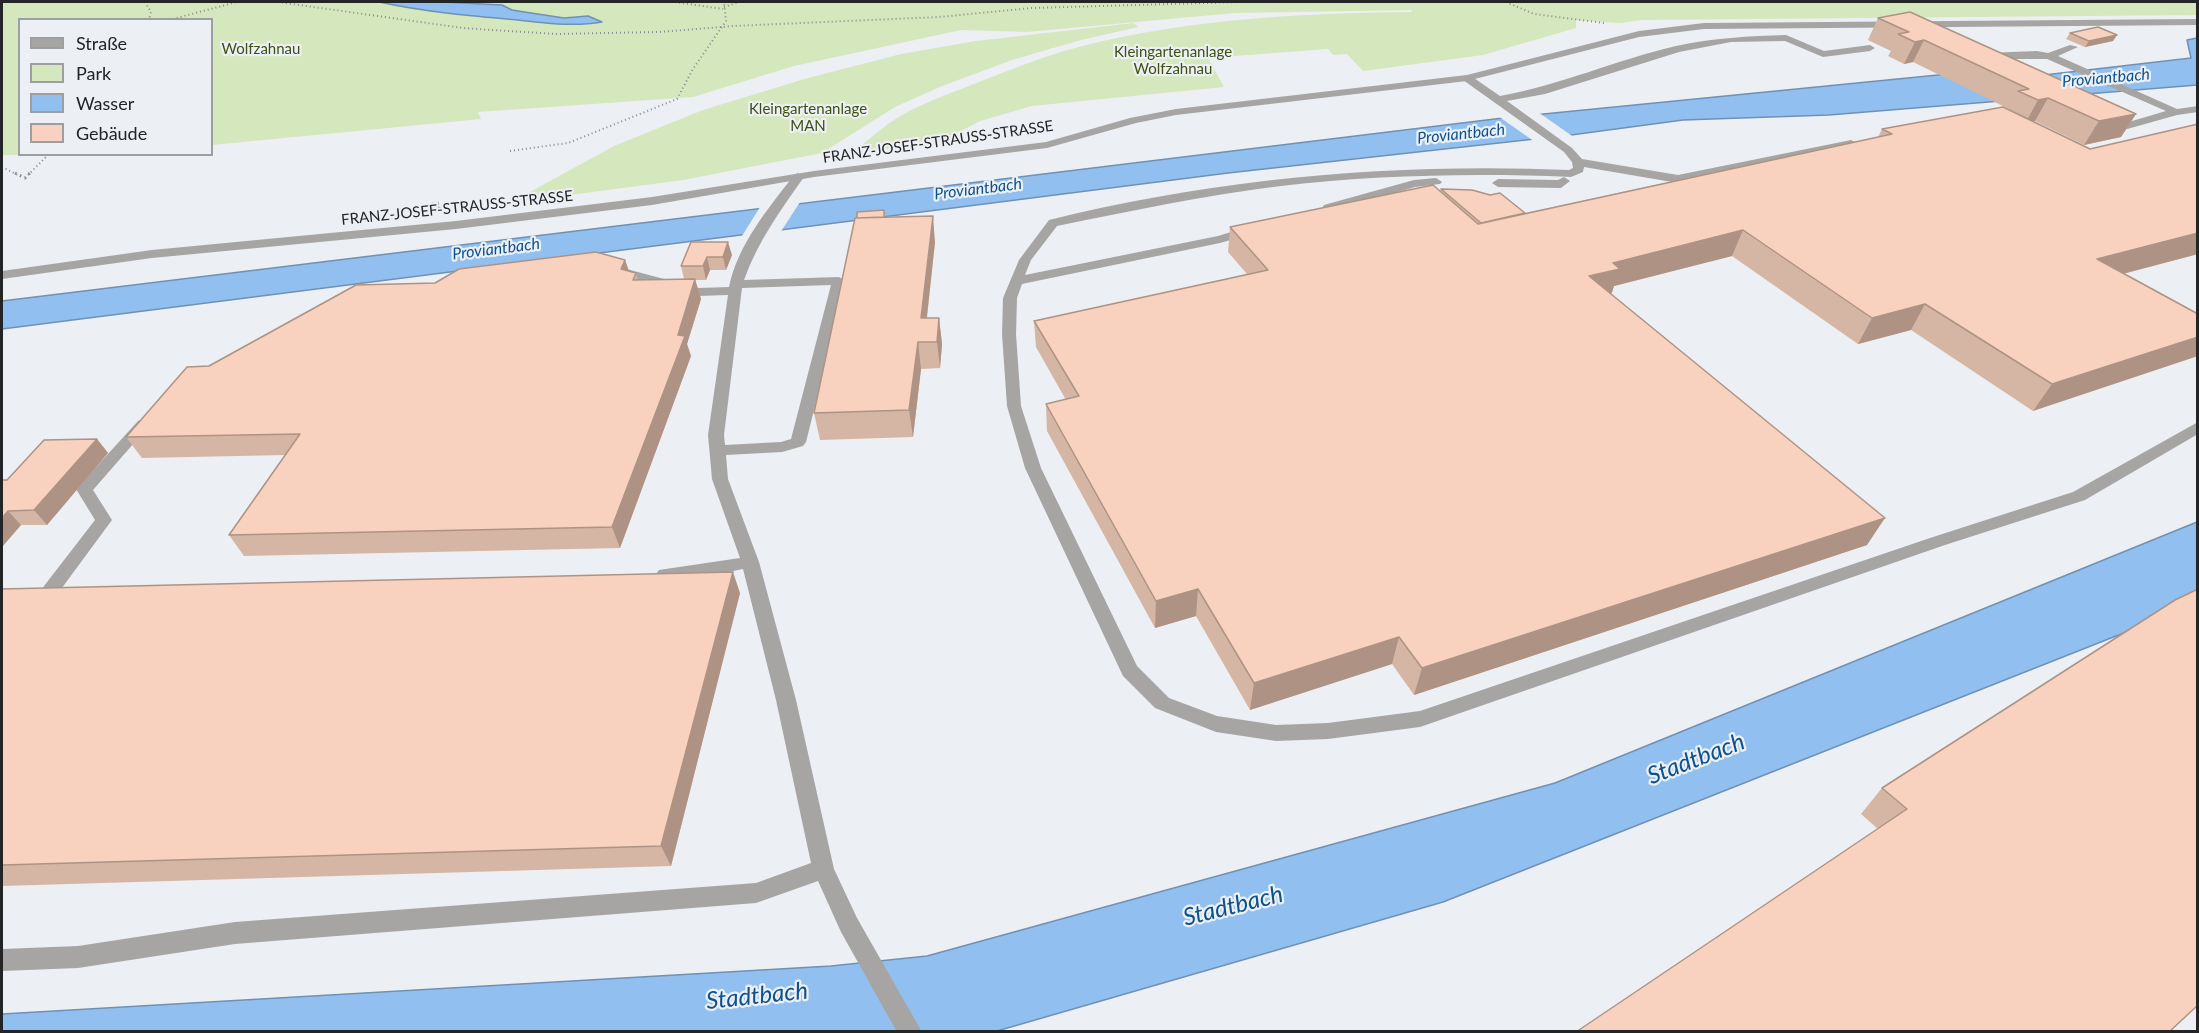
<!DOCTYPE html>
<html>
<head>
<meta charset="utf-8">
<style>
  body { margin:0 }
  #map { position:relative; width:2199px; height:1033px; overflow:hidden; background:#eceff3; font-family:Lato,sans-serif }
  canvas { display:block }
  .frame { position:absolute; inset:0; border:3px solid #232426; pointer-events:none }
  .legend { position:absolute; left:18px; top:18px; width:195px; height:138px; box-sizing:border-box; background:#eceff3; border:2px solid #9c9ea1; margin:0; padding:8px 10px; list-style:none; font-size:18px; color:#232426 }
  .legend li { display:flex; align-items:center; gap:12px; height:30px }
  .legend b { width:30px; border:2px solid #9c9ea1 }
</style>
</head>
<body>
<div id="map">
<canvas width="2199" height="1033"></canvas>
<div class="frame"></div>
<ul class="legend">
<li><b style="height:8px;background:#a6a5a3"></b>Straße</li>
<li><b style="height:16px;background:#d5e7bd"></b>Park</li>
<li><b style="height:16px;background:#91c0f0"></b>Wasser</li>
<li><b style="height:16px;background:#f8d2be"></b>Gebäude</li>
</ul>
</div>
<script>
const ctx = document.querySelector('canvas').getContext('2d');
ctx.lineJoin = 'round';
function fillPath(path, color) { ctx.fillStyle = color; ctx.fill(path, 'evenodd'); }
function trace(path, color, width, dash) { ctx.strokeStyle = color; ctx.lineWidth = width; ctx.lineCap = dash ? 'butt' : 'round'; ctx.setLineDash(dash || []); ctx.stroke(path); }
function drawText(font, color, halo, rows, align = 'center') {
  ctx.font = font + ' Lato,sans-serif'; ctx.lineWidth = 4.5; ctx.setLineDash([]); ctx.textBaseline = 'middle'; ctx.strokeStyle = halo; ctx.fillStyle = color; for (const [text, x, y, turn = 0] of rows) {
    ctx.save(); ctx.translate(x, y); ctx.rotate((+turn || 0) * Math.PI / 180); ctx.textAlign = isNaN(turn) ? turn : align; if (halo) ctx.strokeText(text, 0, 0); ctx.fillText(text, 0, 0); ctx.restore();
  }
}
fillPath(new Path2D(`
  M2,2H379L459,15L587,25L601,21L588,16L564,18L531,13L512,10L502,5L442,2H2197L2198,15L1641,20L1621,23L1576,20V28L1483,55L1363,71L1347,54L1333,55L1328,49L1208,58L1224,87L1032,106L980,121L934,145L853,152C865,143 876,133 888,124C915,105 949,94 979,82C1007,71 1035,60 1064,51C1172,20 1299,13 1411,12L1412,10L1235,13L1027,32L961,30L794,66L693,97L478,112L481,119L212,145V20H20V154L30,155H2Z
  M1134,23L1138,27L1081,40L1012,60L942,86L895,107L822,153L683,180L510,203L614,146L703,110L808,78L901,54L976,41Z`), '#d5e7bd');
const water = new Path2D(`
  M379,2H442L502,5L512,10L531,13L564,18L588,16L602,22C574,27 546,23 518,20C471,16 425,12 379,2Z
  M2197,38V85L1829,115L1683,120L1571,135L1228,173L2,329V301L1503,118L2029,66L2044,75L2191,58L2187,40Z
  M2197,522V604L1443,902L997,1031L2,1032V1014L831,966L927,956L1555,783Z`);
fillPath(water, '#91c0f0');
trace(water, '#7091b3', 1.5);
fillPath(new Path2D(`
  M1538,112L1575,138L1535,142L1498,116Z
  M802,199L780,233L740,239L762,204Z`), '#eceff3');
trace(new Path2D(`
  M145,2L151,12L149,20
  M278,2L463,28L555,34L659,32L733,26L939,17L1032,8L1240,2
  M675,2L723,9
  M1506,2L1534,14L1604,23
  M724,7L739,2
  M169,20L237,2
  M510,151L568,143L677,99L693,69L726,21L724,2
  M2,167L18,175
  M28,175L49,154`), '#888a8d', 2, [1, 3]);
trace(new Path2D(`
  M15,173L25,178L30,173
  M432,204H440L439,208`), '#888a8d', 3, [1.5, 4]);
fillPath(new Path2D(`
  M1786,35L1824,51L1870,45L1875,48L1870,51L1823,57L1785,41L1731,42L1679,52L1545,94L1507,101L1572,148L1582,159L1678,175L1851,140L1857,143L1855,145L1678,183L1584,167L1583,172L1571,177C1474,173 1377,175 1281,186C1205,195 1131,211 1057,226L1031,260L1025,275L1218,236L1251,226L1257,230L1255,233L1220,243L1022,284L1017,298L1016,334L1021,406L1041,468L1137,666L1169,698L1217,716L1276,725L1328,723L1420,711L1933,537L2073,492L2198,422V434L2085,500L1945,545L1420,727L1328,739L1276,741L1216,732L1155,708L1123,676L1025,468L1007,406L1002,334L1003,298L1019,260L1049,220C1219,178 1394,163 1569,170L1573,168L1572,162L1564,152L1463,80V76H1471L1500,96C1561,85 1616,60 1676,46C1713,38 1749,36 1786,35Z
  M2070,45L2078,47L2058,56L2177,109L2198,106V112L2177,115L2113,133H2105V129L2166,111L2047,59H1985L1980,56L1985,53L2037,51L2048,53Z
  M798,173L804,177C780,211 758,241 744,280L839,277L846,281L806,442L803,446L782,452L726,455L728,479L759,562L796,700L834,869L857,918L922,1032H897L841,932L818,881L756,903L235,944L78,968L2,971V949L78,946L235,922L756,883L811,863L776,700L743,569C718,574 684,586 659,578L656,574L659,570L740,558L712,479L708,435L728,295L698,296L610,273L609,270L615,266L698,288L729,287C738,244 768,209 794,175ZM831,285L791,439L781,442L725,445L724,435L742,288Z
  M1564,177L1570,181L1561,188L1498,187L1492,183L1498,179L1558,180Z
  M1436,178L1442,182L1440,184L1415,187L1328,212L1322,208L1324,205L1414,180Z
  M143,419L148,421L151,424L148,427L93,490L112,520L56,596L50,597L44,596L41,591L44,586L95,520L76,489L138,421Z`), '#a6a5a3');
fillPath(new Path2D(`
  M2198,19V25L1704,29L1639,37L1467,81L1176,115L1136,123L1047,148L814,177L652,205L456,229L152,258L2,279V271L152,250L456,221L652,197L814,171L1046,142L1130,118L1176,109L1467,75L1639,31L1704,23Z`), '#a6a5a3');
fillPath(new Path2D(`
  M1878,18L2136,114L2121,137L2084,145L2035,121L2033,122L2090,149L2198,124V254L2123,274L2198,314L2033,411L1911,330L1858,344L1732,256L1614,286L1611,295L1867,545L1414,695L1392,664L1250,710L1196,616L1155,628L1047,431L1046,404L1066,400L1036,347L1034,321L1247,274L1228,252L1230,227L1440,191L1441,189L1490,195L1525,213L1878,137L1882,129L2008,110L2009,109L1913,62L1904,64L1888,56L1891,51L1868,40Z
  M2070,33L2117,35L2113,41L2085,47L2066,39Z
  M885,217L935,242L927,318H939L942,344L940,368L921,369L913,437L820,440L814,413Z
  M691,242L732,255L726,270H710L706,280H695L701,299L687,344L691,356L620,548L244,556L229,535L285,455L142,458L126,437L209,366L435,283L625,260L629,271L636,273L638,280L684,279L681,266Z
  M97,439L108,453L47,525H21L2,547L7,480Z
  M2,589L740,593L671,866L2,886Z
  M1882,788L2169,1032L1878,829L1861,814Z`), '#d5b5a3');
fillPath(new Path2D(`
  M2117,35L2113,41L2085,47L2089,41Z
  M1924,40L1913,62L1904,64L1915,42Z
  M2048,98L2035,121L2025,124L2038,100Z
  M2136,114L2121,137L2084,145L2099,121Z
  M933,216L935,242L924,342L921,318Z
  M1743,230L1732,256L1614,286L1611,295L1589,276L1613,263Z
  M2198,233V254L2080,285L2097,259Z
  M728,242L732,255L726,270L723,257Z
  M707,257L710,270L706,280L703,266Z
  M625,260L632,280L621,269Z
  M695,279L701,299L687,344L691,356L620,548L612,527Z
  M1925,304L1911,330L1858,344L1872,318Z
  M939,318L942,344L940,368L937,342Z
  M2198,337V356L2033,411L2052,384Z
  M918,342L921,369L913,437L909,410Z
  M97,439L108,453L47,525L34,510Z
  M8,511L21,525L2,547V518Z
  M1885,518L1867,545L1414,695L1422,668Z
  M733,572L740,593L671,866L661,846Z
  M1198,589L1196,616L1155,628L1156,601Z
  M1399,637L1392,664L1250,710L1254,683Z`), '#ae9385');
const building = new Path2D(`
  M1910,12L2136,114L2099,121L2048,98L2038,100L2018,91L2029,89L1924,40L1915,42L1898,34L1909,32L1878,18Z
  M2098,27L2117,35L2089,41L2070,33Z
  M2003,107L2090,149L2198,124V233L2097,259L2198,314V337L2052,384L1925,304L1872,318L1743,230L1613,263L1620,269L1589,276L1885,518L1422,668L1399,637L1254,683L1198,589L1156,601L1046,404L1079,396L1034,321L1268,270L1230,227L1433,185L1478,224L1892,134L1882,129Z
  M1441,189L1472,190L1490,195L1500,193L1525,213L1481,223Z
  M884,210V217L857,218V212Z
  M933,216L921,318H939L937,342H918L909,410L814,413L855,218Z
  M691,242H728L723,257H707L703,266H681Z
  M596,252L625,260L621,269L636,273L633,280L695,279L678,335L685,336L612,527L229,535L300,434L126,437L187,367L209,366L356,285L435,283L459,269Z
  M97,439L34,510L8,511L2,518V480H7L44,440Z
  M733,572L661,846L2,865V589Z
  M2198,589V1005L2169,1032H1576L1907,809L1882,788L2175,600Z`);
fillPath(building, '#f8d2be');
trace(building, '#ae9385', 1.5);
drawText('15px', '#3c5110', '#eceff3', [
  ["Wolfzahnau",261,49],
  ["Kleingartenanlage",1173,52],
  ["Wolfzahnau",1173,69],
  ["Kleingartenanlage",808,109],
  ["MAN",808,126]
]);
drawText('15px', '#232426', '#eceff3', [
  ["FRANZ-JOSEF-STRAUSS-STRASSE",938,142,-8],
  ["FRANZ-JOSEF-STRAUSS-STRASSE",457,208,-6]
]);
drawText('italic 16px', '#0c528d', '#eceff3', [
  ["Proviantbach",2106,78,-5],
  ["Proviantbach",1461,134,-6],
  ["Proviantbach",978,189,-7],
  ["Proviantbach",496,249,-7]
]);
drawText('italic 24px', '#0c528d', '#eceff3', [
  ["Stadtbach",1696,759,-21],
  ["Stadtbach",1233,906,-14],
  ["Stadtbach",757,996,-6]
]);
</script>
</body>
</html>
